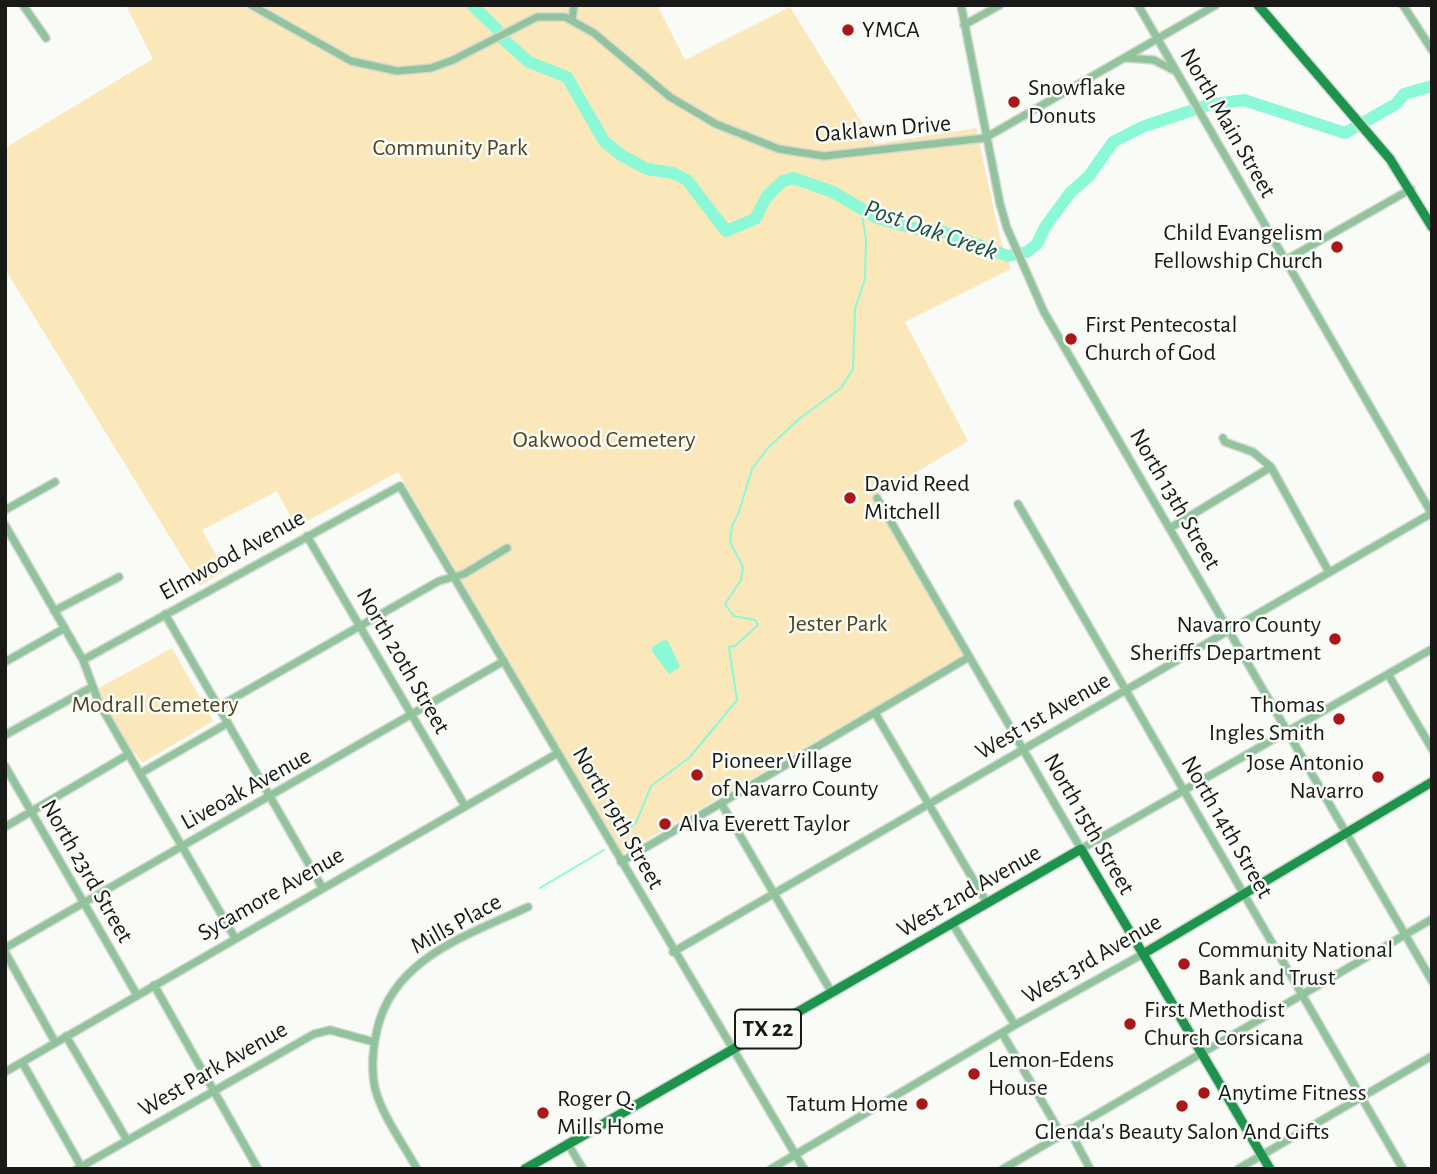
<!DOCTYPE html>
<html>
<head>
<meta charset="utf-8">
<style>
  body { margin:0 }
  #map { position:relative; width:1437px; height:1174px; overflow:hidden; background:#f9fcf6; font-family:"Alegreya Sans",sans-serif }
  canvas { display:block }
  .frame { position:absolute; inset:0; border:7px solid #191a18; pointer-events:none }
</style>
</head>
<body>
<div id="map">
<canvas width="1437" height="1174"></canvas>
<div class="frame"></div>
</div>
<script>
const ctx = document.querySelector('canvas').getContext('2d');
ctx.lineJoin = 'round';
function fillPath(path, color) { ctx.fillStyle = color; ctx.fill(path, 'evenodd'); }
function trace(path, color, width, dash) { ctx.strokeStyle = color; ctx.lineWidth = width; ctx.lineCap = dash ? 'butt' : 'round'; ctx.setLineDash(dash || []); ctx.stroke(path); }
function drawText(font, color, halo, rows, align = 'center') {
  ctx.font = font + ' "Alegreya Sans",sans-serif'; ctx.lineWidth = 5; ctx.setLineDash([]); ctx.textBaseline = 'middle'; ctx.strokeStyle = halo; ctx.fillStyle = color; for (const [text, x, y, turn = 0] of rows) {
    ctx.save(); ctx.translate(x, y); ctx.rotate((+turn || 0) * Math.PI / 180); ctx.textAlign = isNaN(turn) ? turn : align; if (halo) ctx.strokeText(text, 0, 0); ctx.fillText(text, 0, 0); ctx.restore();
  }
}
fillPath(new Path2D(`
  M126,5H657L685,60L790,7L875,144L976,128L1000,237L1011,269L905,322L968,441L872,499L965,655L622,854L398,472L296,527L277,491L202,530L225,570L200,586L5,269V148L153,59Z
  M172,648L213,721L142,763L124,739L97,689Z`), '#fae8ba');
fillPath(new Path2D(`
  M664,640L668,641L680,667L669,674L652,651V647Z`), '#8bf8d7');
trace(new Path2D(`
  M619,836L636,823L651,786L689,758L737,700L729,647L735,646L758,625L755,620L734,616L725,604L741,580L743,567L730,542L732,526L739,512L752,469L768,448L800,418L841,388L853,369L855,309L865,279L866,240L861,208
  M540,888L604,850`), '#8bf8d7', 2);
trace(new Path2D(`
  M472,5L497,29
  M503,39L529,62L567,77L604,141L621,155L647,169L673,173L687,180L726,231L755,219L767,196L783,181L793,178L833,192L877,218L927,232L941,231L1008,256L1027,252L1037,244L1045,227L1070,193L1089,176L1113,142L1142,127L1208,105L1244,100L1345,133L1396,104L1404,94L1432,86`), '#8bf8d7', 12);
const minor = new Path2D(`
  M23,5L46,38
  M251,5L351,61L397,71L431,68L453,60L537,17H565L594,33L670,97L716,124L779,149L824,156L985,138L1216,5
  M961,5L1000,204L1007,228L1044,312L1432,981
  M1138,5L1432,514
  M1403,5L1432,50
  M572,20L574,5
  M964,25L1000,5
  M1127,58L1154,60L1175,71
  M1284,261L1411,189
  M1223,438L1225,442L1253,452L1271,467L1329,572
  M877,498L1081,849L1432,649
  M1018,504L1403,1169
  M5,510L55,482
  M5,525L83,660L99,703L235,938
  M1170,528L1271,467
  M307,536L465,806
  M54,611L119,577
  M165,614L322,887
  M83,660L400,486L804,1169
  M5,662L65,628
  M1388,674L1432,749
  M218,707L439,581L464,574L507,548
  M875,713L987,903
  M5,735L92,687
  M5,766L137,995
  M141,773L228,723
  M721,803L832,993
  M5,827L129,754
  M621,862L969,657
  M952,923L1015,1025
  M5,948L504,661
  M5,952L55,1042
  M673,952L1432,513
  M154,985L258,1169
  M1002,1033L1061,1134
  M66,1036L127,1140
  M22,1062L82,1168
  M5,1072L558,753
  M1069,1129L1090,1169
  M568,1144L583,1169
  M77,1169L314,1034L330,1030L374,1042
  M417,1169C403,1143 382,1116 375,1088C371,1070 373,1048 377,1030C393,958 468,935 528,907
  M771,1169L1015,1025L1143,954
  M1003,1169L1432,919
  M1238,1169L1432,1056`);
const major = new Path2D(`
  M1258,5L1390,159L1432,227
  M1143,954L1432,782
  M525,1169L1081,849L1270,1169`);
trace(minor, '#d5d8d2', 10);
trace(major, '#d5d8d2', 12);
trace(minor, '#91c49d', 7);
trace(major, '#1d944e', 9);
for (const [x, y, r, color] of [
  [848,30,7,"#aa171a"],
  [1014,102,7,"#aa171a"],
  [1337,247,7,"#aa171a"],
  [1071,339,7,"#aa171a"],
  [850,498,7,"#aa171a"],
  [1335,639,7,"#aa171a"],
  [1339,719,7,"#aa171a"],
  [697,775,7,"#aa171a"],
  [1378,777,7,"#aa171a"],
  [665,824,7,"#aa171a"],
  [1184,964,7,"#aa171a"],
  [1130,1024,7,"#aa171a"],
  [974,1074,7,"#aa171a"],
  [1204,1093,7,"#aa171a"],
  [922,1104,7,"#aa171a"],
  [1182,1106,7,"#aa171a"],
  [543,1113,7,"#aa171a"]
]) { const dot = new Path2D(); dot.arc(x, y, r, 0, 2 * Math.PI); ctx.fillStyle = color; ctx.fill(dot); trace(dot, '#f9fcf6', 2.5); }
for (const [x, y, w] of [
  [768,1029,66]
]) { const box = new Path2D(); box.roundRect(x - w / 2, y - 19.5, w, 39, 5); ctx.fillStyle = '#f9fcf6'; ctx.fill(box); trace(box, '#191a18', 2); }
drawText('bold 23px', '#191a18', null, [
  ["TX 22",768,1029]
]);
drawText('24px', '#191a18', '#f9fcf6', [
  ["YMCA",862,30],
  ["Snowflake",1028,88],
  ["Donuts",1028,116],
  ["Child Evangelism",1323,233,"right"],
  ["Fellowship Church",1323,261,"right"],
  ["First Pentecostal",1085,325],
  ["Church of God",1085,353],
  ["David Reed",864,484],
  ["Mitchell",864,512],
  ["Navarro County",1321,625,"right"],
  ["Sheriffs Department",1321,653,"right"],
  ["Thomas",1325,705,"right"],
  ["Ingles Smith",1325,733,"right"],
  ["Pioneer Village",711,761],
  ["of Navarro County",711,789],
  ["Jose Antonio",1364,763,"right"],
  ["Navarro",1364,791,"right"],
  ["Alva Everett Taylor",679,824],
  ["Community National",1198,950],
  ["Bank and Trust",1198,978],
  ["First Methodist",1144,1010],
  ["Church Corsicana",1144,1038],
  ["Lemon-Edens",988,1060],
  ["House",988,1088],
  ["Anytime Fitness",1218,1093],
  ["Roger Q.",557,1099],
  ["Mills Home",557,1127],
  ["Tatum Home",908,1104,"right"],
  ["Glenda's Beauty Salon And Gifts",1182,1132,"center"]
], 'left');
drawText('24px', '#191a18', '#f9fcf6', [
  ["North Main Street",1228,123,60],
  ["Oaklawn Drive",883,129,-5],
  ["North 13th Street",1175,499,60],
  ["Elmwood Avenue",232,555,-29],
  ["North 20th Street",403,661,60],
  ["West 1st Avenue",1043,716,-30],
  ["Liveoak Avenue",246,789,-29],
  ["North 19th Street",618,818,60],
  ["North 15th Street",1089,824,60],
  ["North 14th Street",1227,827,60],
  ["North 23rd Street",87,871,60],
  ["West 2nd Avenue",969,891,-30],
  ["Sycamore Avenue",271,894,-30],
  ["Mills Place",456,924,-29],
  ["West 3rd Avenue",1092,959,-30],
  ["West Park Avenue",213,1069,-30]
]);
drawText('24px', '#51431f', '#f9fcf6', [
  ["Community Park",450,148],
  ["Oakwood Cemetery",604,440],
  ["Jester Park",838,624],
  ["Modrall Cemetery",155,705]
]);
drawText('italic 26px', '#215043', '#f9fcf6', [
  ["Post Oak Creek",931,230,19]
]);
</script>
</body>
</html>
